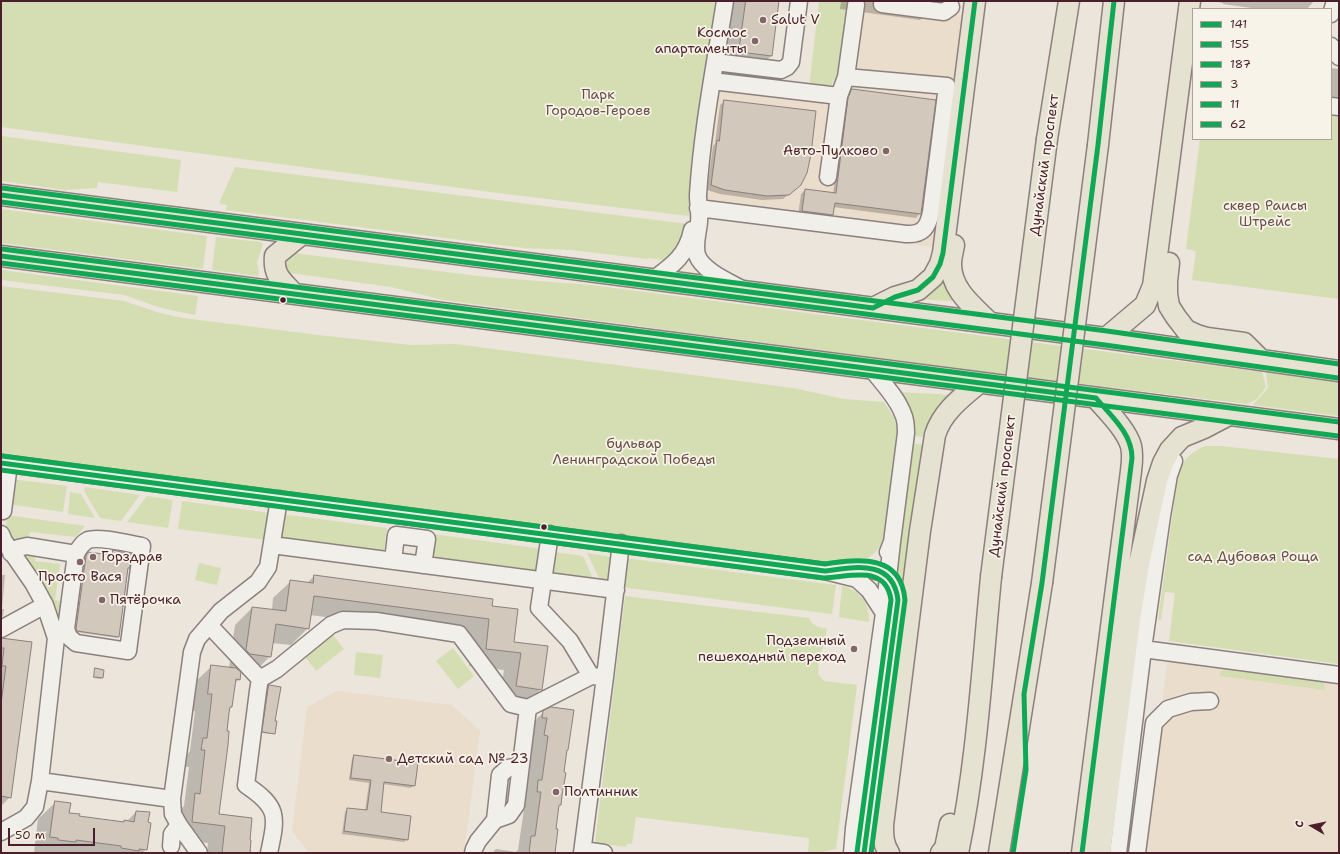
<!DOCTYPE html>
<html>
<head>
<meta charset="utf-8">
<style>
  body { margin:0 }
  #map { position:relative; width:1340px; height:854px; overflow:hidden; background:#ebe5db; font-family:"Shantell Sans",sans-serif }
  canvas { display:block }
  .frame { position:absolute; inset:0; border:2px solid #4a1f2b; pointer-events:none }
  .legend { position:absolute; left:1192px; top:8px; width:140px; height:132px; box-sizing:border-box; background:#f7f3e8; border:1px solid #b29e9c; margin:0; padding:5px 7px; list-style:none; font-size:12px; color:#4a1f2b }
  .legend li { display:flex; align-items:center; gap:8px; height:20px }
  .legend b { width:20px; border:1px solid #b29e9c }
  .north { position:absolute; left:1292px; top:806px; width:40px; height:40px; -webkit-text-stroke:3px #f7f3e8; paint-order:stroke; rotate:279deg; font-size:11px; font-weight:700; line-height:16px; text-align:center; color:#4a1f2b }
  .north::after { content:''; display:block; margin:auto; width:14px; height:18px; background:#4a1f2b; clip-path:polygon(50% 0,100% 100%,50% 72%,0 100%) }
  .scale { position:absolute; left:8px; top:828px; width:87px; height:18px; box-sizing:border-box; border:2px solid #4a1f2b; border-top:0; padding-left:5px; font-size:12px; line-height:14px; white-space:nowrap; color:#4a1f2b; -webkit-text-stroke:3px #f7f3e8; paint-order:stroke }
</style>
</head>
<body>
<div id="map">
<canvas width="1340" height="854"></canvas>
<div class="frame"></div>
<ul class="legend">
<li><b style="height:5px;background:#10a855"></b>141</li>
<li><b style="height:5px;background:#10a855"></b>155</li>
<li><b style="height:5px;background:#10a855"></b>187</li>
<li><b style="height:5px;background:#10a855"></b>3</li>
<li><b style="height:5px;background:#10a855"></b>11</li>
<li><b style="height:5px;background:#10a855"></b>62</li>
</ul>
<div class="north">С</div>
<div class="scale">50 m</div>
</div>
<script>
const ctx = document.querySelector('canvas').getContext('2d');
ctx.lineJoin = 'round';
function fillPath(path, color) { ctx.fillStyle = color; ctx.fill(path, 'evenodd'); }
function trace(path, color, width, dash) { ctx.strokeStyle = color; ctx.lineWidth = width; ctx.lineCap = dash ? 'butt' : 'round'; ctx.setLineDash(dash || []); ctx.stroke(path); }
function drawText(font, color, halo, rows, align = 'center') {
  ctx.font = font + ' "Shantell Sans",sans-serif'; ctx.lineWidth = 3.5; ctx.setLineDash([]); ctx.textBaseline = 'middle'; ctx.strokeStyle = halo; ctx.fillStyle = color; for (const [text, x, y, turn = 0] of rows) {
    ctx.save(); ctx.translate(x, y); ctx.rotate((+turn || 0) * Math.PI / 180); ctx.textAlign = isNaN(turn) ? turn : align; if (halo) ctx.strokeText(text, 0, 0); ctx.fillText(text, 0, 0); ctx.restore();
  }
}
fillPath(new Path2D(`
  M845,1H856L963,15L933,247L690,216L707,74L832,90Z
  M1168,658L1339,680V853H1143Z
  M337,691L452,705L480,731L464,852L463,853H309L292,831L307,707Z`), '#eaddcb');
fillPath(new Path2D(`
  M1,1H715L689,216L506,194L1,127Z
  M819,1H849L838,80H833L831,90L809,88Z
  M1331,108L1339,109V299L1192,280L1196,251L1186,249L1200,139H1331Z
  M1,136L181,160L177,192L98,182L97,188L65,190L1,181Z
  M235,167L687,224L685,237L670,258L664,260L648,258L647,259L571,250L524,248L226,210L227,205L220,204V201Z
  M1,209L207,236L203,269L1,243Z
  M216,237L261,242L263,244L257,262L259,275L257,276L212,270Z
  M294,253L486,277L591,285L1262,372L1266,387L1257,399L1247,404L992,373L443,300L391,287L290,273C284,268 284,265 285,258Z
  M1,270L198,296L195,315L161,308L124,295L1,280Z
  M941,275L956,300L947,301L918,299Z
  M1,286L124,301L160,313L183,318L318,335L410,345L455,344L793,388L844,399L884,402L894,418L897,430L884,538C876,555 868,562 848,561V564L1,455Z
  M1266,372L1339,382V416L1253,405L1268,388Z
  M898,392L954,395L926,438L911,435Z
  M910,443L925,445L907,589L894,577Z
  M1206,446H1221L1339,459V664L1169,641L1175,593L1165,592L1161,620H1158L1178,476C1182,461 1191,451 1206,446Z
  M11,479L67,486L63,512L8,504Z
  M85,487L140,495L121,521L100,518L84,491Z
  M70,492L81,494L95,518L68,514Z
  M147,496L173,500L168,528L127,522Z
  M182,501L270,513L267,540L178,529Z
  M282,514L387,528L384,552L279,538Z
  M7,515L85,526L76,537L30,532L28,537L26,541C7,540 5,532 7,515Z
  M433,534L543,549L540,573L430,558Z
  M553,552L583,556L595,583L549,576Z
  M36,553L35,561L60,564L55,600L64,602L61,621L54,603L45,585L22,556L25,554Z
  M587,553L612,557L609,585L602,584Z
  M624,558L836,585L832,614L621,587Z
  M199,563L221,568L217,585L195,580Z
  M842,586C860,590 870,603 869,622L839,617Z
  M625,596L809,618C813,626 818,628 827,628L824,645L819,657L818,674L824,681L857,685L836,849L816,853H808L809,838L636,817L632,844H627L626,847L595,843Z
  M333,635L344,649L316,671L305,657Z
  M453,648L474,676L458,689L436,661Z
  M356,652L383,655L380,678L354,675Z
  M1227,668L1319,680L1324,684L1325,690L1219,676L1222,670Z`), '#d4deb2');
fillPath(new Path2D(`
  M731,1H778L771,56L754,73L723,69Z
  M841,1H940L920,20L840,9Z
  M1213,1H1314L1307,9H1259L1223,4V3Z
  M1331,68L1339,69V103L1331,102Z
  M852,90L920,213L916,218L833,207L832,215L828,219L798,215L801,194L805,190L833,194L844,103L848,95Z
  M725,101L795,189L783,199L762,200L720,194L707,190L713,146L715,144L720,105Z
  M113,551L127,569L118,636L117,638L76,632L85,558L87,554L112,556Z
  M1,575H5L2,609H4L3,616L1,618Z
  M314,576L491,607L513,642L547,647L541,689L524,707L499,704L504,670L469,666L473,636L310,615L308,628L291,645L272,643L270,656L253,674L240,672L239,679L234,684L231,706L229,709L218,815L249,850H251V853H207L208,843L175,840L178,812L184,806L189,767H184L186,756L190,751L195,711H191L194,683L212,666L229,668L235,625L252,608L272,610L273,598L291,581L307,583Z
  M1,640L30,643L10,797L1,806Z
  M96,669L103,670L101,679L93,678Z
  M269,686L274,721V733L273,734L262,733Z
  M544,712L566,751L560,804L558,806L555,830L554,853H492L496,849L516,852L518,850L524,809H520L521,798L526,794L532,753L527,752L526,729Z
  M354,756L414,785L411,788L383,784L379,813L407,839L404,842L342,834L345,812L347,809L365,811L369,783L349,780L352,759Z
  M56,802L68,814L78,817L123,823L125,821H127L136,812L146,849L142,853H34L38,819Z`), '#0003');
const building = new Path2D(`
  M746,1H779L772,56L739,52Z
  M852,89L936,100L921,214L835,203L833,215L802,211L805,189L836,193L848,98Z
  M724,100L816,111L811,154L807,173L801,185L789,195L767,196L725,190L711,185L717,140L719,141Z
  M113,550L131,554L130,568H128L119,637L77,631L76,629L86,556L88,552L112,555Z
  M314,575L493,599L492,606L518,609L514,642L548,646L542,690L516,686L521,653L486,649L489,619L314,596L309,629L276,624L271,657L250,654L246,650L252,607L286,611L290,580L313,583Z
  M1,638L32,642L11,798L1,796V704L6,666H2L4,648H1Z
  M211,665L236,668L241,672L240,680L236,679L232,707H230L229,713L227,731H229L228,745L219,814L252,818L250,840H251L250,853H222L225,826L192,822L195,793L200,794L205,750H201L203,738H207L212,694H208Z
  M95,668L104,670L103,678L94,677Z
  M269,685L281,687L275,721H277L275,734L262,732Z
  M551,707L574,710L568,750H567L564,772L566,773L562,795L561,805H559L556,829H558L555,853H529L531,836H535L541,792H537L538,780H542L548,736L544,735L547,718H542L543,711Z
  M354,755L418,763L415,786L384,782L381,812L411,816L408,840L344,831L347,808L367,810L371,780L351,778Z
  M55,801L71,803L69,813L80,814L79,816L124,822V820L134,822L136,811L150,812L148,822L151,823L147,850L139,849V851L121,848V846L76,840V842L58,840V838L50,837Z`);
fillPath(building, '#d3c8bc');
trace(building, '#8b807e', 1);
const minor = new Path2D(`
  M725,1C715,65 702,130 698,195C698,204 700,213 699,222C698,233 694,244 697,255C702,270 727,281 740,288
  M882,4L944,12L951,7
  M1331,14L1335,1
  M1331,46L1339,57
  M715,62L781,70L787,67L791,62L799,1
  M712,81L839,96
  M1331,106L1339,107
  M828,177L839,96L846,77L856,5
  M698,208L906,234C923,235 928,227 931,212L947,86L846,77
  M654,279C673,265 687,255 692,230
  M872,369C882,383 897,397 903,414C906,420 906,426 906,433L892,542L888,552
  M1,463L825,571L857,579L869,590L884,613
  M1,510L3,511L9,464
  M1,534L4,541L33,583L45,605L56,638L40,781L172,799L192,652L197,639L221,611L258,582L268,567L279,499
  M550,534L539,608L570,641L591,676L605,677
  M272,545L616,590
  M11,553L18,548L27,546L76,554L66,629L69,637L76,643L128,651L142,546C130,544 99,536 88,540C82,543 79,548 76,554
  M393,561L396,535L427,539L423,565
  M840,569C847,569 853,569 859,569C884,570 894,574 898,600L864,853
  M209,625L260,679
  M1,629L45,605
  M1143,649L1339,675
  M528,708L591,676
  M172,799L173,814L179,825L199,853
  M495,820L500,775L508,768L520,766
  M1,832L26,818L35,807L40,781
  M171,846L172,834L179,825
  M583,850L604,853
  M269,853C277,816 279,807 246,785L258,691L260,679L277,669L331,625L343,620L376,621L459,634L511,704L528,708L516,805L509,815L495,820L478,841L474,849L473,853
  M582,853L605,677L621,543
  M852,853L854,828L884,613L892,542
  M1118,853L1143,649L1162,516L1169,475L1174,461
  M1137,853L1154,723L1168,709L1191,702L1210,701`);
const major = new Path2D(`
  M1047,139L1069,1
  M1098,145L1114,1
  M1,195L1106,338L1339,371
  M954,245C953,251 951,258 951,264C951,290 973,306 990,323
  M1,256L1339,429
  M1169,263L1167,281V294L1169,306L1176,317L1186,330L1197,335L1207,338L1244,343L1260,359
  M294,294C282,280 273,276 275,256L302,234
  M873,308L895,297L918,290L933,277L940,264L943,253L975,1
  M1106,338L1145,305L1153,286L1190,1
  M889,853C883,844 883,835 883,825L920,531L935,435C942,412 961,398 979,383
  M941,853L945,848L950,824
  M958,853C977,762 982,669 991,577
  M999,853L1042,583
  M1082,853L1131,471C1132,463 1133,454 1131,446C1126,429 1107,411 1096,398
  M1100,853L1130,620L1139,564L1157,481L1163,463L1170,450L1182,437L1204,428L1229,415`);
trace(minor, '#8b807e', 19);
trace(major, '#8b807e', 23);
trace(minor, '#f1efea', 16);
trace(major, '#e6e2d2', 20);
const majorBridge = new Path2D(`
  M991,577L1047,139
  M1042,583L1098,145`);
trace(majorBridge, '#8b807e', 23, []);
trace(majorBridge, '#e6e2d2', 20);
trace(new Path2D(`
  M1,195L873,308L895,297L918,290L933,277L940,264L943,253L975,1
  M1,256L1096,398C1111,416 1132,433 1132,458L1082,853
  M1013,853L1026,770L1024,694L1042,583L1098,145L1114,1`), '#10a855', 5);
trace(new Path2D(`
  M1,202L1105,345L1338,378
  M1,263L1338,436`), '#10a855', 5);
trace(new Path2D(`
  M2,188L1107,331L1339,364
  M2,249L1339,422`), '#10a855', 5);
trace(new Path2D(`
  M1,463L825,571C856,567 893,559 898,600L864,853`), '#10a855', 5);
trace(new Path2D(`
  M1,470L824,578C850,577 886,564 891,600L857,852`), '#10a855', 5);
trace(new Path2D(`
  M2,456L825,564C860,559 901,554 905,600L871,853`), '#10a855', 5);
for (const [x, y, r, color] of [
  [763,20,4,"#826469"],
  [755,41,4,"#826469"],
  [886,151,4,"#826469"],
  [283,300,3.5,"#4a1f2b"],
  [544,527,3.5,"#4a1f2b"],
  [93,557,4,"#826469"],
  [80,562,4,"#826469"],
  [102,600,4,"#826469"],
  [854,649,4,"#826469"],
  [389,759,4,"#826469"],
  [556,792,4,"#826469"]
]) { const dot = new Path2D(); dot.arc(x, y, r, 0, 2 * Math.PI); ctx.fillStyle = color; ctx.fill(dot); trace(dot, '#f7f3e8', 1.5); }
drawText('14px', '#4a1f2b', '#f7f3e8', [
  ["Salut V",771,20],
  ["Космос",747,33,"right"],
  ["апартаменты",747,49,"right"],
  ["Авто-Пулково",878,151,"right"],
  ["Горздрав",101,557],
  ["Просто Вася",80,577,"center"],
  ["Пятёрочка",110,600],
  ["Подземный",846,641,"right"],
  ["пешеходный переход",846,657,"right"],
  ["Детский сад № 23",397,759],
  ["Полтинник",564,792]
], 'left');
drawText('14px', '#684e44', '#f7f3e8', [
  ["Парк",598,95],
  ["Городов-Героев",598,111],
  ["сквер Раисы",1265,206],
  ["Штрейс",1265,222],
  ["бульвар",634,444],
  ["Ленинградской Победы",634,460],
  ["сад Дубовая Роща",1253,557]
]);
drawText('14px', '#4a1f2b', '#f7f3e8', [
  ["Дунайский проспект",1045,165,-82],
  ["Дунайский проспект",1003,486,-83]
]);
</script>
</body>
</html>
